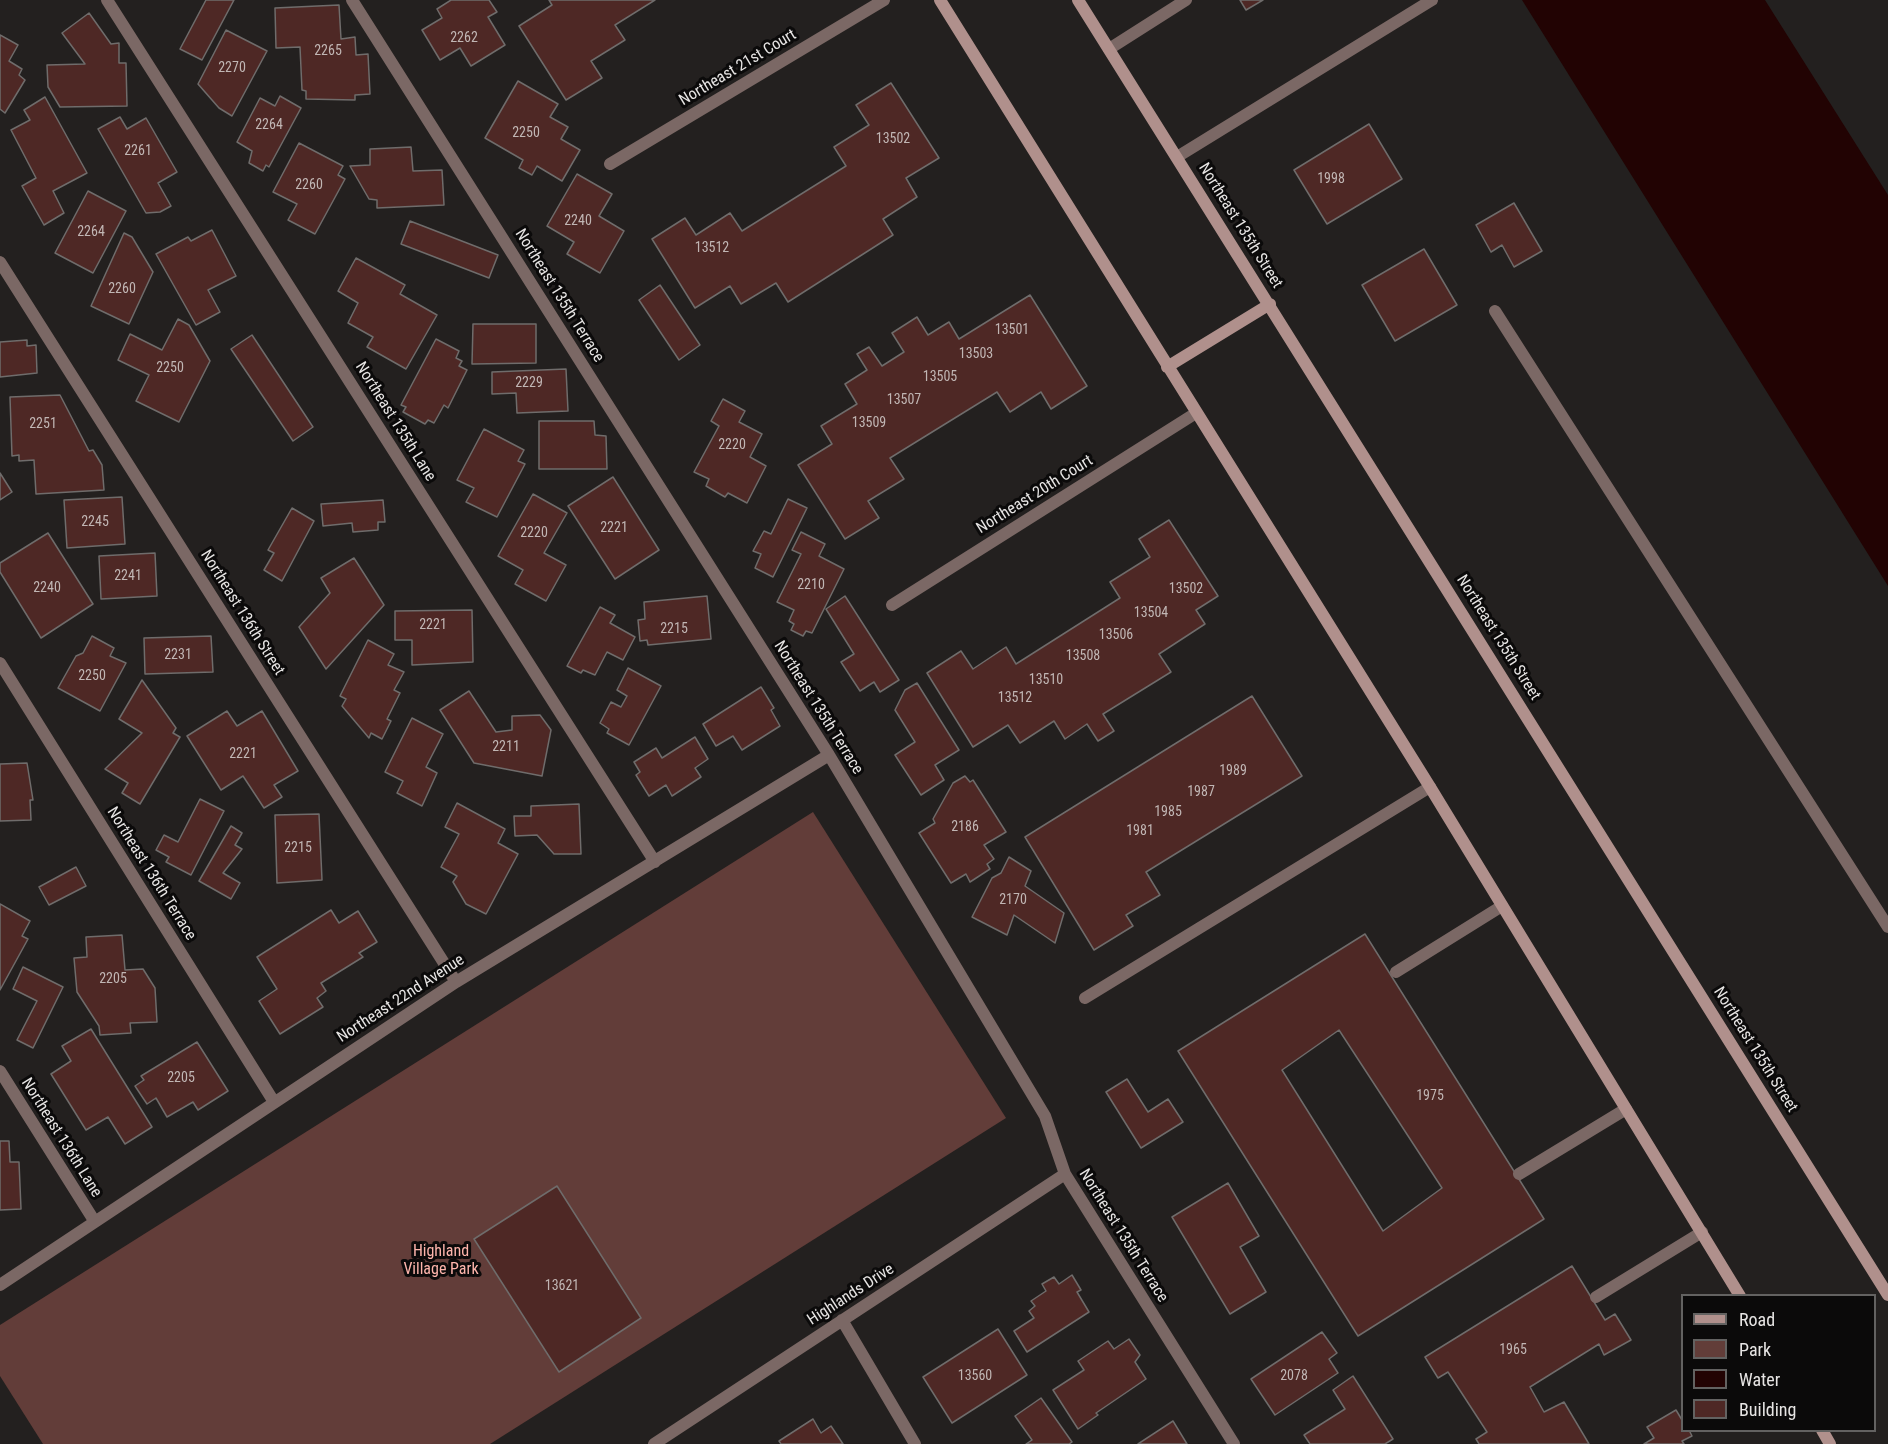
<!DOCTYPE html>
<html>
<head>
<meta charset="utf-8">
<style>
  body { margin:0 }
  #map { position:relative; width:1888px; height:1444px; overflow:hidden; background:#23201f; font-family:"Roboto Condensed",sans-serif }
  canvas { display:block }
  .legend { position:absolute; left:1681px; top:1294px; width:195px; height:138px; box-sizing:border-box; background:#0b0a0a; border:2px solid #636261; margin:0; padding:8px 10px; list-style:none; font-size:18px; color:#e7e5e4 }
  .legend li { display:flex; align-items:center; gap:12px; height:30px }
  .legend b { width:30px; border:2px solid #636261 }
</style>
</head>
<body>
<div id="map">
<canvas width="1888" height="1444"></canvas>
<ul class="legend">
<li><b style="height:8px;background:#b0908c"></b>Road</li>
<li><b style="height:16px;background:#623d39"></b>Park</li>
<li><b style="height:16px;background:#220303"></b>Water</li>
<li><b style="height:16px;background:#4e2825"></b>Building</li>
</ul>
</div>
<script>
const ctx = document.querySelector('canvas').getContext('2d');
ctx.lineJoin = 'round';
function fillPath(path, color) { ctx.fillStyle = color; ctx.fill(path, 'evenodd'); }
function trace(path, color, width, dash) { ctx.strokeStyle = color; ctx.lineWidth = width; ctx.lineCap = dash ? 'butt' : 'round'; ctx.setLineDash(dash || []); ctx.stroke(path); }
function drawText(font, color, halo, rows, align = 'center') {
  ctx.font = font + ' "Roboto Condensed",sans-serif'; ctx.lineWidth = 6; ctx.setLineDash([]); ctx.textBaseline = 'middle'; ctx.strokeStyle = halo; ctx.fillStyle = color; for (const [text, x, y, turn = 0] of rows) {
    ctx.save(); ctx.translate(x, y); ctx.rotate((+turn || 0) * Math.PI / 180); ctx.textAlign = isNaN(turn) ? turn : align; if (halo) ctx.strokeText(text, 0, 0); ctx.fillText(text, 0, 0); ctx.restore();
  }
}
fillPath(new Path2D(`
  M813,812L1006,1118L490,1444H43L0,1376V1325Z`), '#623d39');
fillPath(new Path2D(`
  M1522,0H1765L1888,195V586Z`), '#220303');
const building = new Path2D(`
  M206,0H234L202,60L180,49Z
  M451,0H489L497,12L488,17L505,45L471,66L460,48L440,60L422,30L442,18L437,9Z
  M549,0H655L615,25L625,40L591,61L602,78L566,100L519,26L552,5Z
  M1240,0H1263L1246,10Z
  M339,5L341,39L355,37L356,55L368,54L370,94L355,95V100L306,99V91L302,90L300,47L276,48L275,8Z
  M89,13L111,44L119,43V63H126L127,106L60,107L48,87L47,65L85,64L62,33Z
  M226,30L267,51L232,116L219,108L198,84Z
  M0,35L18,45L9,61L22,69L19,75L25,80L5,113L0,109Z
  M518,81L558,104L550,117L568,127L561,139L580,150L562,181L537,166L532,175L519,168L523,160L485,138Z
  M891,83L939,158L906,178L917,197L883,219L893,235L788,302L776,283L741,304L730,286L695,308L652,239L685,218L696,235L730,213L742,231L846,166L834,147L869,125L856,105Z
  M280,96L301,108L269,167L266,165L263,171L249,163L252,151L237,142L260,98L275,106Z
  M45,97L87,173L53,191L64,213L44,225L22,186L36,178L11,130L30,120L24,110Z
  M120,117L127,129L146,118L177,172L158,183L171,206L160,212L146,213L98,129Z
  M1369,124L1402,179L1327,224L1294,170Z
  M299,143L343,166L338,175L345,179L315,234L288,220L297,204L273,192Z
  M411,147L413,171L442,170L444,205L377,208V200L369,199L350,166L370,165V149Z
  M577,174L612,194L599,216L624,231L600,273L567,254L574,242L547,226Z
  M88,191L126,211L93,273L55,253Z
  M1514,203L1542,251L1514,267L1502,245L1491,252L1476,225Z
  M410,221L498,255L489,278L401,244Z
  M212,230L236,276L208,290L220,312L196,325L156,254L188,237L191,241Z
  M124,233L132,237L153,272L129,324L91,306Z
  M1424,249L1457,305L1395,341L1362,285Z
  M356,258L405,285L400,294L437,315L406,369L367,347L373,337L348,323L358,303L338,291Z
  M660,285L700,345L679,360L639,300Z
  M1030,295L1087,386L1051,409L1041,392L1010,412L997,392L890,458L904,479L868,501L879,518L845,539L798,465L832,444L821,426L857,404L845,384L867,370L857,354L869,347L882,366L904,352L892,333L917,317L928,335L949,322L959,339Z
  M178,319L189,325L210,361L179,422L136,401L149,375L118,360L130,334L162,350Z
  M473,324H536V363L472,364Z
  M252,335L313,427L293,441L231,349Z
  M436,339L459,351L456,358L462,361L459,366L467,370L448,408L444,405L434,423L428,420L425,424L403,412L406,407L401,405Z
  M27,340V346L36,345L37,373L0,377V342Z
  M566,369L568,411L517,413L516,393L492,394V372Z
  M60,395L89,451L93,450L102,465L104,490L36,494L34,460L19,461V455L12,456L10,397Z
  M723,399L745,411L739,422L762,434L750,457L766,466L747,503L728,493L725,497L706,486L709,479L694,472L719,426L711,421Z
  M539,421H594L595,435L606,436L607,469H539Z
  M484,429L524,450L518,461L525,464L497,517L466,502L474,488L457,480Z
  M0,473L12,492L0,500Z
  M613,477L659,550L615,579L568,506Z
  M533,494L567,513L544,553L566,565L546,601L515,584L523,570L498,556Z
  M122,497L125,544L67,548L64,500Z
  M788,499L807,508L773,577L755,568L761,554L753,551L764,531L771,534Z
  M383,500L385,522H378V530L353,532L352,523L323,526L321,504Z
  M292,508L314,521L282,581L264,570L274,553L268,550Z
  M1169,520L1218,596L1196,610L1205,624L1159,654L1171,672L1103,714L1114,731L1098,741L1087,724L1065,739L1054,721L1020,743L1008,725L973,747L927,673L961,651L973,669L1006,647L1016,664L1120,598L1110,582L1150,557L1139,539Z
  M801,532L825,544L819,556L844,569L812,633L806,631L803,636L791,630L794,624L789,621L794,610L777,602L801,554L792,550Z
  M48,533L93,604L41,638L0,572V563Z
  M155,553L157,596L101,599L99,556Z
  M354,558L384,605L326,669L299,627L330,593L321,578Z
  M707,596L711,639L648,645L647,640L640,641L638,620L645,619L644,602Z
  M845,596L899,680L880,692L874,682L860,691L841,662L854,654L826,609Z
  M600,607L615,615L610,623L635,637L623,660L607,652L595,675L583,670L581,673L567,666Z
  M472,610L473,662L412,665V640H395V611Z
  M92,636L114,648L110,656L126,663L100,711L58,688L76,656L83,653Z
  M211,636L213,672L145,674L144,638Z
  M368,640L394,654L388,665L404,672L394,690L400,693L387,719L391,721L382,739L371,733L369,738L342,706L346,699L340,696Z
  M628,668L661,686L629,745L607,733L609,729L600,723L611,702L621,707L627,696L617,690Z
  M142,680L176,728L173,733L180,737L140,804L122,793L128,783L105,769L142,733L119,719Z
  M917,683L959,750L935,765L944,780L921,795L895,755L915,742L895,710L905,690Z
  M761,687L774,708L771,710L780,726L742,750L733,736L716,746L703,724Z
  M469,691L496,732L512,730V716L540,715L551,730L542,776L474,763L440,710Z
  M1252,696L1302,776L1146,872L1160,895L1126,915L1133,926L1094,950L1025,837Z
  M227,711L237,726L262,711L298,771L274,785L282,797L264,808L243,776L221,790L187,736Z
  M412,718L443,734L426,767L437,773L422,806L397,793L403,781L385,772Z
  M695,737L708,759L695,768L701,777L672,796L666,785L649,796L636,775L640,772L634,762L656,748L662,758Z
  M27,763L33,800H30L31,820L0,821V764Z
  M965,776L970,782L973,780L1006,832L984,845L994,859L987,864L990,869L970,882L966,874L951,883L919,833L935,823L933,819L953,783Z
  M200,799L224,811L191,875L166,862L169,857L156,850L164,835L178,842Z
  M457,803L505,829L498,843L518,854L486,914L466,904L453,882L457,876L441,867L459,834L445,827Z
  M579,804L581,854H554L537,835L515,836L514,816H531V806Z
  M319,814L322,880L277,883L275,815Z
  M231,826L242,833L235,845L242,849L223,873L240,883L231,899L199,881Z
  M1009,857L1031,871L1025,886L1064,913L1055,943L1014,915L1007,935L972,917L992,878L1001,873Z
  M76,867L86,886L49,905L39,887Z
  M0,904L30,921L22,936L28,939L0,990Z
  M331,910L339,923L358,911L377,942L359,953L363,957L321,983L326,991L317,998L323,1007L280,1034L259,1001L277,989L257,957Z
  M1365,934L1544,1219L1358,1336L1178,1051ZM1339,1030L1442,1188L1383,1231L1282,1070Z
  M122,935L125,970L143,969L155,988L157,1022L130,1023L131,1033L100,1035L99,1026L77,992L74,958L87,957L86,937Z
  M23,967L63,987L33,1048L17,1040L37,1001L13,989Z
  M91,1029L152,1127L125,1144L108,1117L86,1130L51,1074L71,1061L62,1046Z
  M197,1042L228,1091L198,1110L193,1102L167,1117L156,1098L147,1104L135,1086L144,1080L141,1076Z
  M1127,1079L1148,1112L1168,1099L1183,1122L1141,1148L1106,1092Z
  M0,1141H9L10,1162H19L21,1209L0,1210Z
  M1228,1183L1259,1236L1240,1247L1266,1292L1230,1314L1172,1217Z
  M557,1186L641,1318L559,1372L474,1239Z
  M1572,1266L1605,1320L1615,1314L1631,1340L1604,1355L1599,1344L1530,1387L1544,1412L1564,1402L1589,1444H1479L1476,1439L1487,1432L1448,1372L1438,1378L1425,1357Z
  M1072,1275L1081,1290L1077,1292L1089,1312L1027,1352L1014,1331L1034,1318L1029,1311L1035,1306L1031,1301L1046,1291L1042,1284L1054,1277L1059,1284Z
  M998,1329L1027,1375L952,1423L923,1377Z
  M1322,1332L1337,1353L1329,1359L1338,1373L1275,1415L1251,1379Z
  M1129,1339L1140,1355L1135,1362L1146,1379L1096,1413L1098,1415L1078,1429L1053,1390L1084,1370L1078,1361L1108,1341L1114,1349Z
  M1353,1376L1393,1439L1385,1444H1310L1304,1435L1345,1409L1333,1390Z
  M1041,1398L1072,1442L1069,1444H1026L1032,1440L1015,1416Z
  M1676,1410L1682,1420V1430H1689L1692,1436L1682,1441L1684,1444H1644L1654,1438L1647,1427Z
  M813,1419L821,1433L831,1426L843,1444H781L779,1441Z
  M1173,1421L1187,1444H1138Z`);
fillPath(building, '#4e2825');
trace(building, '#6f6c6b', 1.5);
trace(new Path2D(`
  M1109,49L1186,0
  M1177,157L1432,0
  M1495,311L1888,927
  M1396,972L1502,906
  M1085,998L1430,787
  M1519,1174L1626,1109
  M1596,1297L1702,1232`), '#7b6865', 12);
trace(new Path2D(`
  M107,0L655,862
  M352,0L829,755L1045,1116L1065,1174L1234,1444
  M610,164L884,0
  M0,262L456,982
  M892,605L1196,413
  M0,663L274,1102
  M0,1071L95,1222
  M0,1285L456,982L829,755
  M842,1320L915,1444
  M654,1444L1065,1174`), '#7b6865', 12);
trace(new Path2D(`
  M940,0L1430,787L1740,1296
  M1078,0L1888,1295
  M1167,367L1270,304
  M1822,1430L1830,1444`), '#b0908c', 12);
drawText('14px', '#c1b6b4', null, [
  ["2262",464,38],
  ["2265",328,51],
  ["2270",232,68],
  ["2264",269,125],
  ["2250",526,133],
  ["13502",893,139],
  ["2261",138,151],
  ["1998",1331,179],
  ["2260",309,185],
  ["2240",578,221],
  ["2264",91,232],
  ["13512",712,248],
  ["2260",122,289],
  ["13501",1012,330],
  ["13503",976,354],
  ["2250",170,368],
  ["13505",940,377],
  ["2229",529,383],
  ["13507",904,400],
  ["13509",869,423],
  ["2251",43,424],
  ["2220",732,445],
  ["2245",95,522],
  ["2221",614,528],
  ["2220",534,533],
  ["2241",128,576],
  ["2210",811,585],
  ["2240",47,588],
  ["13502",1186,589],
  ["13504",1151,613],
  ["2221",433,625],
  ["2215",674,629],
  ["13506",1116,635],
  ["2231",178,655],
  ["13508",1083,656],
  ["2250",92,676],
  ["13510",1046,680],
  ["13512",1015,698],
  ["2211",506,747],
  ["2221",243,754],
  ["1989",1233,771],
  ["1987",1201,792],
  ["1985",1168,812],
  ["2186",965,827],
  ["1981",1140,831],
  ["2215",298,848],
  ["2170",1013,900],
  ["2205",113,979],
  ["2205",181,1078],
  ["1975",1430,1096],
  ["13621",562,1286],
  ["1965",1513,1350],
  ["13560",975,1376],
  ["2078",1294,1376]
]);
drawText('16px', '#e7e5e4', '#0b0a0a', [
  ["Northeast 21st Court",738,68,-31],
  ["Northeast 135th Street",1240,226,58],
  ["Northeast 135th Terrace",559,296,58],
  ["Northeast 135th Lane",395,422,58],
  ["Northeast 20th Court",1035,495,-32],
  ["Northeast 136th Street",242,613,58],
  ["Northeast 135th Street",1498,638,58],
  ["Northeast 135th Terrace",818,708,58],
  ["Northeast 136th Terrace",151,874,58],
  ["Northeast 22nd Avenue",401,999,-33],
  ["Northeast 135th Street",1755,1050,58],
  ["Northeast 136th Lane",61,1138,58],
  ["Northeast 135th Terrace",1123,1236,58],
  ["Highlands Drive",851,1295,-33]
]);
drawText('16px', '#feb5ac', '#0b0a0a', [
  ["Highland",441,1252],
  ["Village Park",441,1270]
]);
</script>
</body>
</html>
